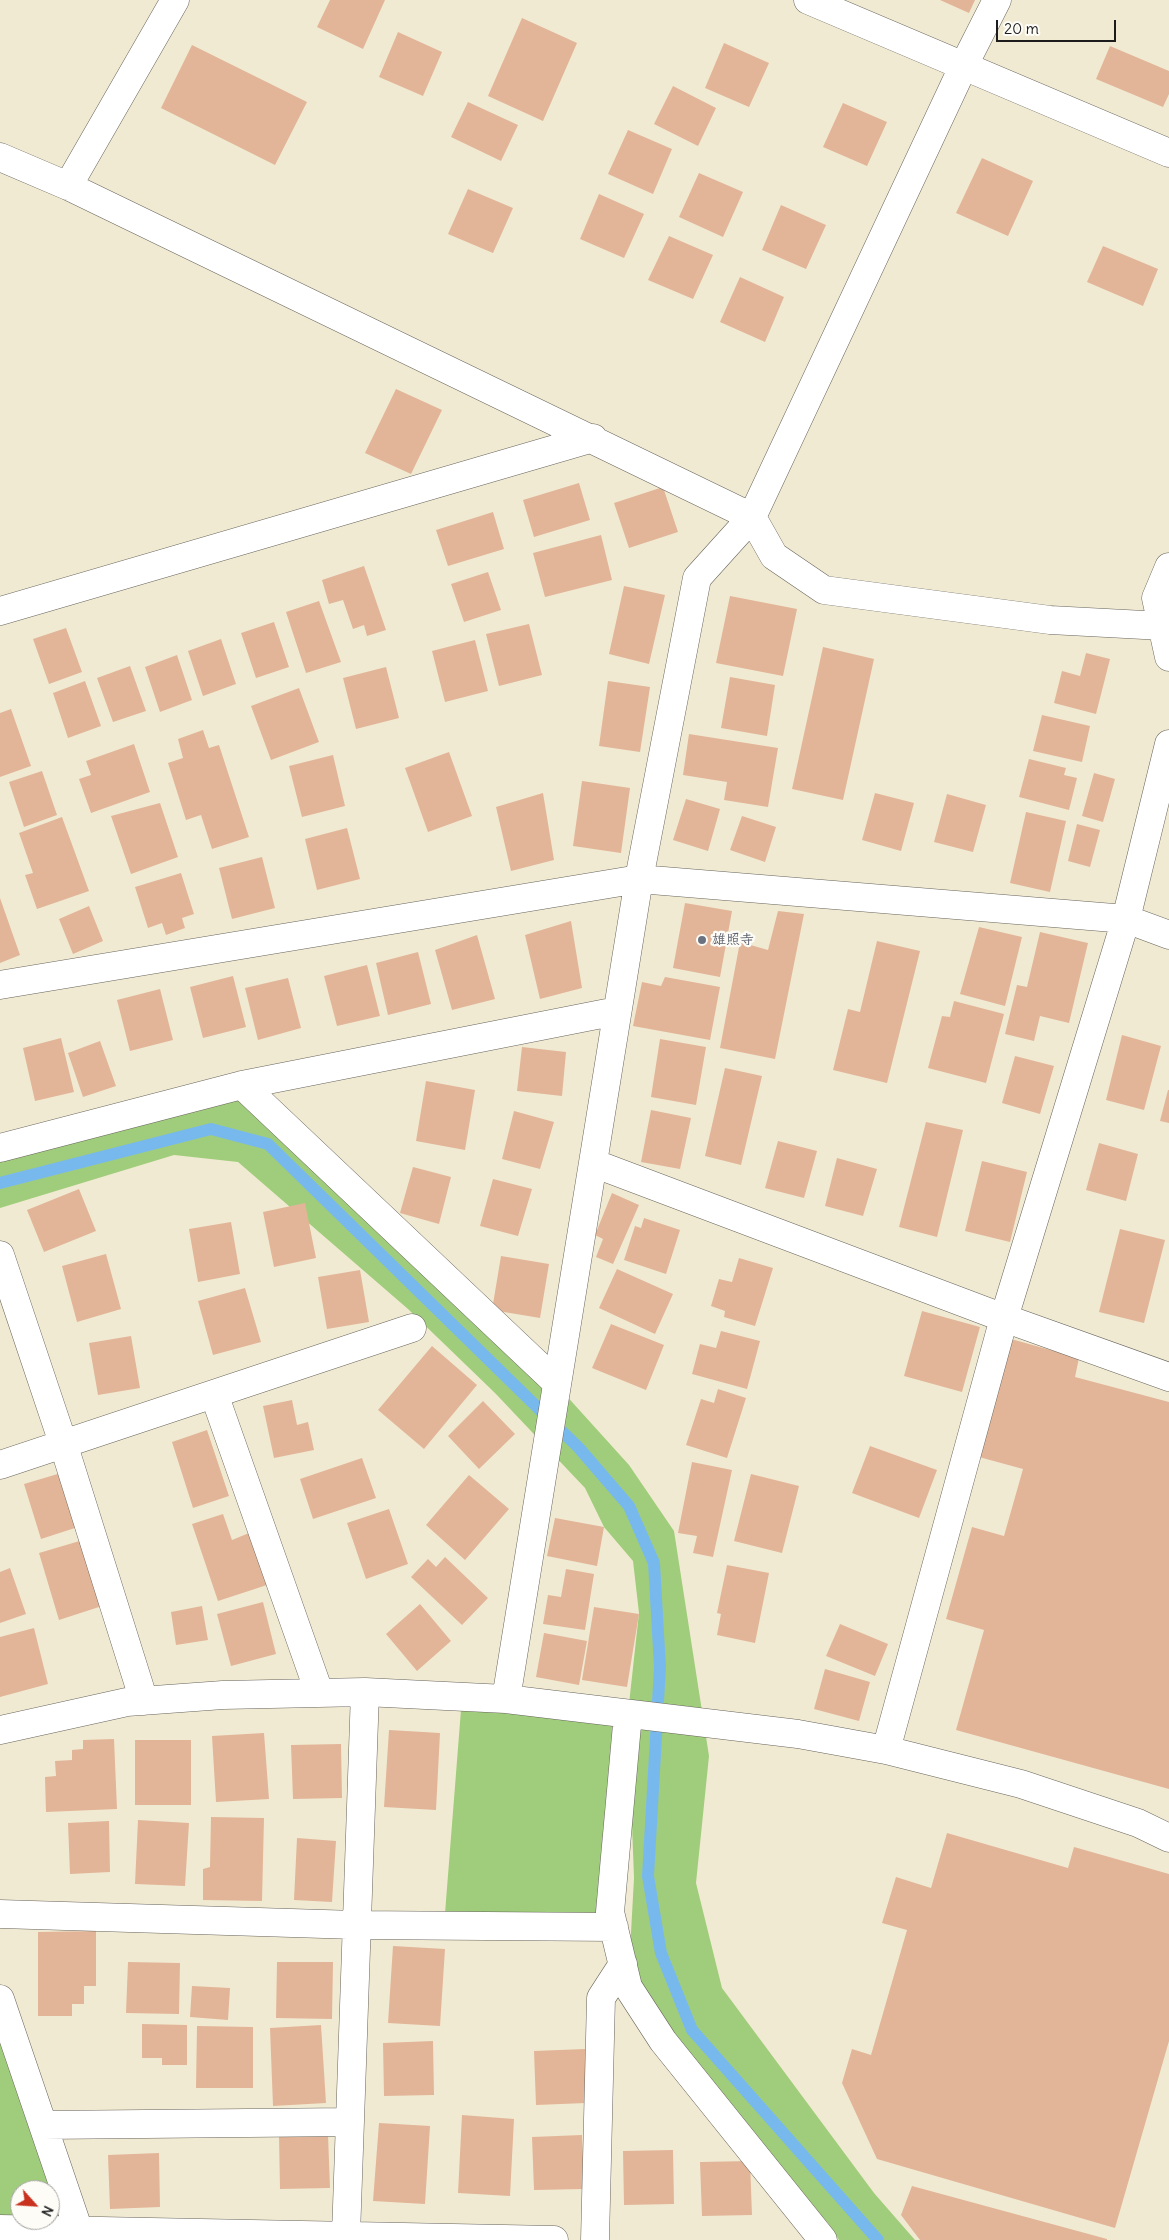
<!DOCTYPE html>
<html>
<head>
<meta charset="utf-8">
<style>
  body { margin:0 }
  #map { position:relative; width:1169px; height:2240px; overflow:hidden; background:#f1ead2; font-family:Delius,sans-serif }
  canvas { display:block }
  .north { position:absolute; left:10px; top:2180px; width:50px; height:50px; box-sizing:border-box; background:#fdfcf7; border:1px solid #a3a29f; border-radius:50%; rotate:116deg; font-size:14px; font-weight:700; line-height:20px; text-align:center; color:#1c1c1c }
  .north::after { content:''; display:block; margin:auto; width:18px; height:22px; background:#c8321e; clip-path:polygon(50% 0,100% 100%,50% 72%,0 100%) }
  .scale { position:absolute; left:996px; top:20px; width:120px; height:22px; box-sizing:border-box; border:2px solid #1c1c1c; border-top:0; padding-left:6px; font-size:15px; line-height:18px; white-space:nowrap; color:#1c1c1c; -webkit-text-stroke:4px #fdfcf7; paint-order:stroke }
</style>
</head>
<body>
<div id="map">
<canvas width="1169" height="2240"></canvas>
<div class="north">N</div>
<div class="scale">20 m</div>
</div>
<script>
const ctx = document.querySelector('canvas').getContext('2d');
ctx.lineJoin = 'round';
function fillPath(path, color) { ctx.fillStyle = color; ctx.fill(path, 'evenodd'); }
function trace(path, color, width, dash) { ctx.strokeStyle = color; ctx.lineWidth = width; ctx.lineCap = dash ? 'butt' : 'round'; ctx.setLineDash(dash || []); ctx.stroke(path); }
function drawText(font, color, halo, rows, align = 'center') {
  ctx.font = font + ' Delius,"Klee One",sans-serif'; ctx.lineWidth = 4.5; ctx.setLineDash([]); ctx.textBaseline = 'middle'; ctx.strokeStyle = halo; ctx.fillStyle = color; for (const [text, x, y, turn = 0] of rows) {
    ctx.save(); ctx.translate(x, y); ctx.rotate((+turn || 0) * Math.PI / 180); ctx.textAlign = isNaN(turn) ? turn : align; if (halo) ctx.strokeText(text, 0, 0); ctx.fillText(text, 0, 0); ctx.restore();
  }
}
fillPath(new Path2D(`
  M257,1082L544,1371L629,1465L674,1531L709,1756L696,1883L722,1988L874,2193L915,2240H839L828,2223L734,2129L628,1987L634,1878L628,1719L610,1912L444,1926L462,1697L628,1713L639,1613L633,1561L604,1527L585,1488L495,1393L408,1309L238,1162L174,1155L0,1208V1150Z
  M0,2004L79,2231L0,2224ZM20,2190H50V2220H20Z`), '#a0cd7b');
trace(new Path2D(`
  M0,1183L211,1129L268,1144L579,1448L629,1506L654,1563L660,1667L648,1876L661,1953L692,2030L878,2240`), '#78b9ed', 12);
fillPath(new Path2D(`
  M330,0H385L363,49L317,27Z
  M940,0H975L969,13Z
  M522,18L577,43L543,121L488,96Z
  M398,32L442,52L423,96L379,77Z
  M724,43L769,63L749,107L705,88Z
  M192,45L307,102L275,165L161,108Z
  M1110,46L1169,71V94L1163,107L1096,79Z
  M673,86L716,108L698,146L654,124Z
  M468,102L518,125L501,161L451,137Z
  M843,103L887,122L867,166L823,147Z
  M628,130L672,149L653,194L608,174Z
  M982,158L1033,181L1008,236L956,213Z
  M699,173L743,192L723,237L679,217Z
  M468,189L513,208L493,253L448,234Z
  M599,194L644,214L624,258L580,239Z
  M781,205L826,225L806,269L762,250Z
  M669,236L713,255L693,299L648,280Z
  M1103,246L1158,269L1143,306L1087,282Z
  M740,277L784,297L765,342L720,322Z
  M396,389L442,410L411,474L365,453Z
  M579,483L590,520L534,537L523,500Z
  M663,487L678,532L629,548L614,503Z
  M493,512L504,549L448,566L436,530Z
  M601,535L612,580L545,597L533,553Z
  M364,566L386,630L367,636L364,625L353,629L343,600L329,604L322,580Z
  M488,572L501,610L464,622L451,584Z
  M624,586L665,595L649,664L609,654Z
  M730,596L797,609L783,676L716,663Z
  M319,601L341,662L306,673L286,612Z
  M274,622L289,667L256,678L241,633Z
  M529,624L542,675L499,686L486,634Z
  M66,628L82,672L49,684L33,639Z
  M221,639L236,684L203,696L188,651Z
  M475,640L488,691L445,702L432,651Z
  M823,647L874,659L843,800L792,789Z
  M1086,653L1110,659L1096,714L1054,703L1062,671L1080,676Z
  M177,655L192,700L160,712L145,667Z
  M130,666L146,711L113,722L97,678Z
  M386,667L399,718L356,729L343,678Z
  M730,677L775,685L767,736L721,728Z
  M85,681L101,726L68,738L53,693Z
  M608,681L650,687L640,752L599,746Z
  M299,688L319,742L271,760L251,706Z
  M11,709L31,766L0,777V713Z
  M1042,715L1090,726L1082,762L1033,751Z
  M203,730L209,748L219,745L249,837L212,849L201,815L186,820L168,763L183,758L178,739Z
  M689,734L778,748L768,807L724,800L727,782L683,775Z
  M134,744L150,792L91,813L79,779L91,775L86,761Z
  M449,752L472,816L428,832L405,768Z
  M333,755L345,806L302,817L289,766Z
  M1029,759L1066,768L1064,775L1077,778L1069,810L1019,797Z
  M42,771L57,815L24,827L9,782Z
  M1094,773L1115,779L1103,822L1082,816Z
  M582,781L630,788L621,853L573,846Z
  M543,793L554,860L511,871L496,807Z
  M875,793L914,803L901,851L862,840Z
  M947,794L986,805L973,852L934,842Z
  M686,799L720,809L708,851L673,840Z
  M160,803L178,857L131,874L111,816Z
  M1026,812L1066,821L1050,892L1010,883Z
  M742,816L776,827L765,862L730,850Z
  M62,817L89,891L37,909L25,875L33,873L19,833Z
  M1077,824L1100,830L1090,867L1068,861Z
  M347,828L360,879L317,890L305,839Z
  M262,857L275,908L232,919L219,868Z
  M181,873L194,914L182,918L185,928L166,935L162,923L148,928L135,887Z
  M0,898L20,955L0,963Z
  M685,903L732,911L720,977L673,968Z
  M89,906L103,941L73,954L59,919Z
  M778,911L804,914L775,1059L720,1048L740,942L768,950Z
  M571,921L582,988L540,999L525,935Z
  M979,927L1022,937L1005,1006L960,994Z
  M1040,932L1088,943L1069,1023L1040,1016L1034,1041L1005,1034L1017,985L1027,987Z
  M477,935L495,999L452,1010L435,950Z
  M877,941L920,951L887,1083L833,1070L848,1009L860,1012Z
  M418,952L431,1004L388,1015L376,963Z
  M367,965L380,1016L337,1026L324,976Z
  M233,976L246,1027L203,1038L190,987Z
  M665,977L720,987L710,1040L633,1026L642,982L661,986Z
  M288,978L301,1028L258,1040L245,988Z
  M160,989L173,1040L130,1051L117,1000Z
  M954,1001L1004,1014L986,1083L928,1068L942,1016L950,1017Z
  M1122,1035L1161,1046L1144,1110L1106,1100Z
  M61,1038L74,1092L35,1101L23,1048Z
  M660,1039L706,1047L696,1105L651,1097Z
  M100,1041L116,1086L83,1097L68,1053Z
  M522,1047L566,1052L562,1096L517,1091Z
  M1015,1056L1054,1066L1040,1114L1002,1103Z
  M725,1068L762,1076L741,1165L705,1156Z
  M426,1081L475,1090L465,1150L416,1141Z
  M1168,1090H1169V1123L1160,1121Z
  M651,1110L691,1118L680,1169L641,1162Z
  M514,1111L554,1122L540,1169L502,1159Z
  M926,1122L963,1130L937,1237L899,1227Z
  M778,1141L817,1151L804,1198L765,1188Z
  M1099,1143L1138,1154L1126,1201L1086,1190Z
  M837,1158L877,1169L863,1216L825,1206Z
  M982,1161L1027,1172L1010,1242L965,1231Z
  M413,1167L451,1177L439,1224L400,1213Z
  M493,1179L532,1189L518,1236L480,1226Z
  M79,1189L96,1231L44,1252L27,1210Z
  M612,1193L639,1205L613,1264L596,1257L603,1239L595,1235Z
  M305,1203L316,1258L274,1267L263,1212Z
  M644,1218L680,1230L666,1274L624,1260L635,1226L641,1228Z
  M231,1222L240,1274L198,1282L189,1229Z
  M1120,1229L1165,1240L1144,1323L1099,1312Z
  M106,1254L121,1309L77,1322L62,1266Z
  M501,1256L549,1264L540,1318L492,1310Z
  M739,1258L773,1268L755,1326L724,1317L725,1311L711,1306L719,1279L732,1282Z
  M617,1269L673,1294L655,1334L599,1308Z
  M360,1270L369,1322L327,1329L318,1277Z
  M245,1288L261,1342L213,1355L198,1301Z
  M922,1311L980,1327L962,1392L904,1376Z
  M611,1324L664,1345L646,1390L592,1368Z
  M721,1331L760,1341L747,1389L692,1374L700,1344L716,1348Z
  M131,1336L140,1388L98,1395L89,1343Z
  M1011,1339L1079,1358L1075,1377L1169,1402V1789L956,1730L984,1630L946,1619L972,1527L1004,1536L1023,1469L979,1457Z
  M432,1346L477,1385L424,1449L378,1410Z
  M718,1389L746,1398L727,1458L686,1445L701,1399L714,1403Z
  M292,1400L297,1425L308,1422L314,1450L274,1458L263,1406Z
  M483,1401L515,1434L479,1469L448,1436Z
  M207,1430L229,1496L193,1508L172,1442Z
  M870,1446L937,1470L919,1518L852,1493Z
  M362,1458L376,1498L313,1519L300,1479Z
  M692,1462L732,1470L713,1557L693,1553L697,1536L678,1533Z
  M61,1473L78,1527L41,1539L24,1484Z
  M751,1474L799,1486L782,1553L734,1541Z
  M469,1475L509,1509L465,1560L426,1525Z
  M389,1509L408,1564L366,1579L347,1523Z
  M223,1514L232,1540L249,1533L267,1585L218,1601L192,1524Z
  M555,1518L604,1527L597,1566L547,1556Z
  M83,1540L102,1606L59,1620L39,1553Z
  M445,1557L488,1598L462,1625L411,1577L428,1559L436,1567Z
  M727,1565L769,1573L755,1643L717,1635L721,1614L717,1613Z
  M10,1568L26,1614L0,1623V1572Z
  M566,1569L594,1574L585,1630L543,1624L548,1595L561,1597Z
  M263,1602L276,1654L231,1666L217,1614Z
  M420,1604L451,1641L417,1671L386,1634Z
  M202,1606L208,1640L176,1645L171,1612Z
  M594,1607L639,1614L627,1687L582,1680Z
  M840,1624L888,1644L875,1676L826,1656Z
  M34,1628L48,1684L0,1697V1637Z
  M544,1633L587,1641L579,1685L536,1677Z
  M825,1669L870,1682L859,1721L814,1709Z
  M389,1730L440,1733L436,1810L384,1807Z
  M264,1733L269,1799L216,1802L212,1736Z
  M114,1739L117,1809L46,1812L45,1777L56,1776L55,1761L72,1760V1750L83,1749V1740Z
  M135,1740H191V1805H135Z
  M341,1744L342,1798L293,1799L291,1745Z
  M211,1817L264,1818L262,1901L203,1900V1869L210,1867Z
  M138,1820L189,1823L185,1886L135,1884Z
  M109,1821L110,1872L70,1874L68,1823Z
  M947,1833L1068,1868L1074,1847L1169,1874V2041L1115,2228L877,2159L842,2083L852,2049L871,2055L907,1930L882,1923L896,1877L931,1888Z
  M297,1838L336,1841L332,1902L294,1900Z
  M96,1931V1986H84V2004H72V2016H38V1932Z
  M393,1946L445,1949L440,2026L388,2023Z
  M128,1962L180,1963L179,2014L126,2013Z
  M277,1962H333L332,2019L276,2018Z
  M192,1986L230,1988L228,2020L190,2017Z
  M142,2024L187,2025V2065H162V2058H142Z
  M321,2025L326,2103L273,2106L270,2028Z
  M197,2026L253,2027V2088H196Z
  M433,2041L434,2095L384,2096L383,2043Z
  M585,2049L586,2103L536,2105L534,2051Z
  M462,2115L514,2119L510,2196L458,2193Z
  M379,2123L430,2126L425,2204L373,2201Z
  M328,2134L330,2188L280,2189L279,2136Z
  M582,2135L584,2189L534,2190L532,2137Z
  M673,2150L674,2204L624,2205L623,2151Z
  M159,2153L160,2207L110,2209L108,2155Z
  M750,2161L752,2215L702,2216L700,2162Z
  M912,2186L1107,2239V2240H920L901,2215Z`), '#e2b598');
const minor = new Path2D(`
  M808,0L1169,153
  M0,157L68,186L752,517L774,556L824,590L1050,620L1163,626
  M68,186L175,0
  M1169,567L1156,598L1169,657
  M0,611L593,438
  M0,985L639,879L1126,919L1169,935
  M242,1085L557,1383
  M0,1148L242,1085L617,1011
  M593,1163L1004,1318L1169,1377
  M0,1255L63,1443L144,1701
  M214,1394L319,1692
  M0,1465L412,1328
  M506,1699L639,879L697,578L752,517L964,65L997,0
  M628,1714L610,1912L628,1987L663,2041L823,2240
  M0,1730L127,1702L223,1695L365,1692L506,1699L798,1734L886,1750L1021,1784L1138,1823L1169,1838
  M886,1750L1004,1318L1126,919L1169,744
  M0,1914L356,1925L614,1927
  M0,1999L82,2240
  M43,2125L350,2122
  M0,2229L554,2240
  M346,2235L365,1692
  M595,2240L601,1998L623,1964`);
trace(minor, '#67645c', 29);
trace(minor, '#fff', 28);
for (const [x, y, r, color] of [
  [702,940,5,"#6b7280"]
]) { const dot = new Path2D(); dot.arc(x, y, r, 0, 2 * Math.PI); ctx.fillStyle = color; ctx.fill(dot); trace(dot, '#fdfcf7', 2); }
drawText('bold 14px', '#5b616d', '#fdfcf7', [
  ["雄照寺",712,940]
], 'left');
</script>
</body>
</html>
